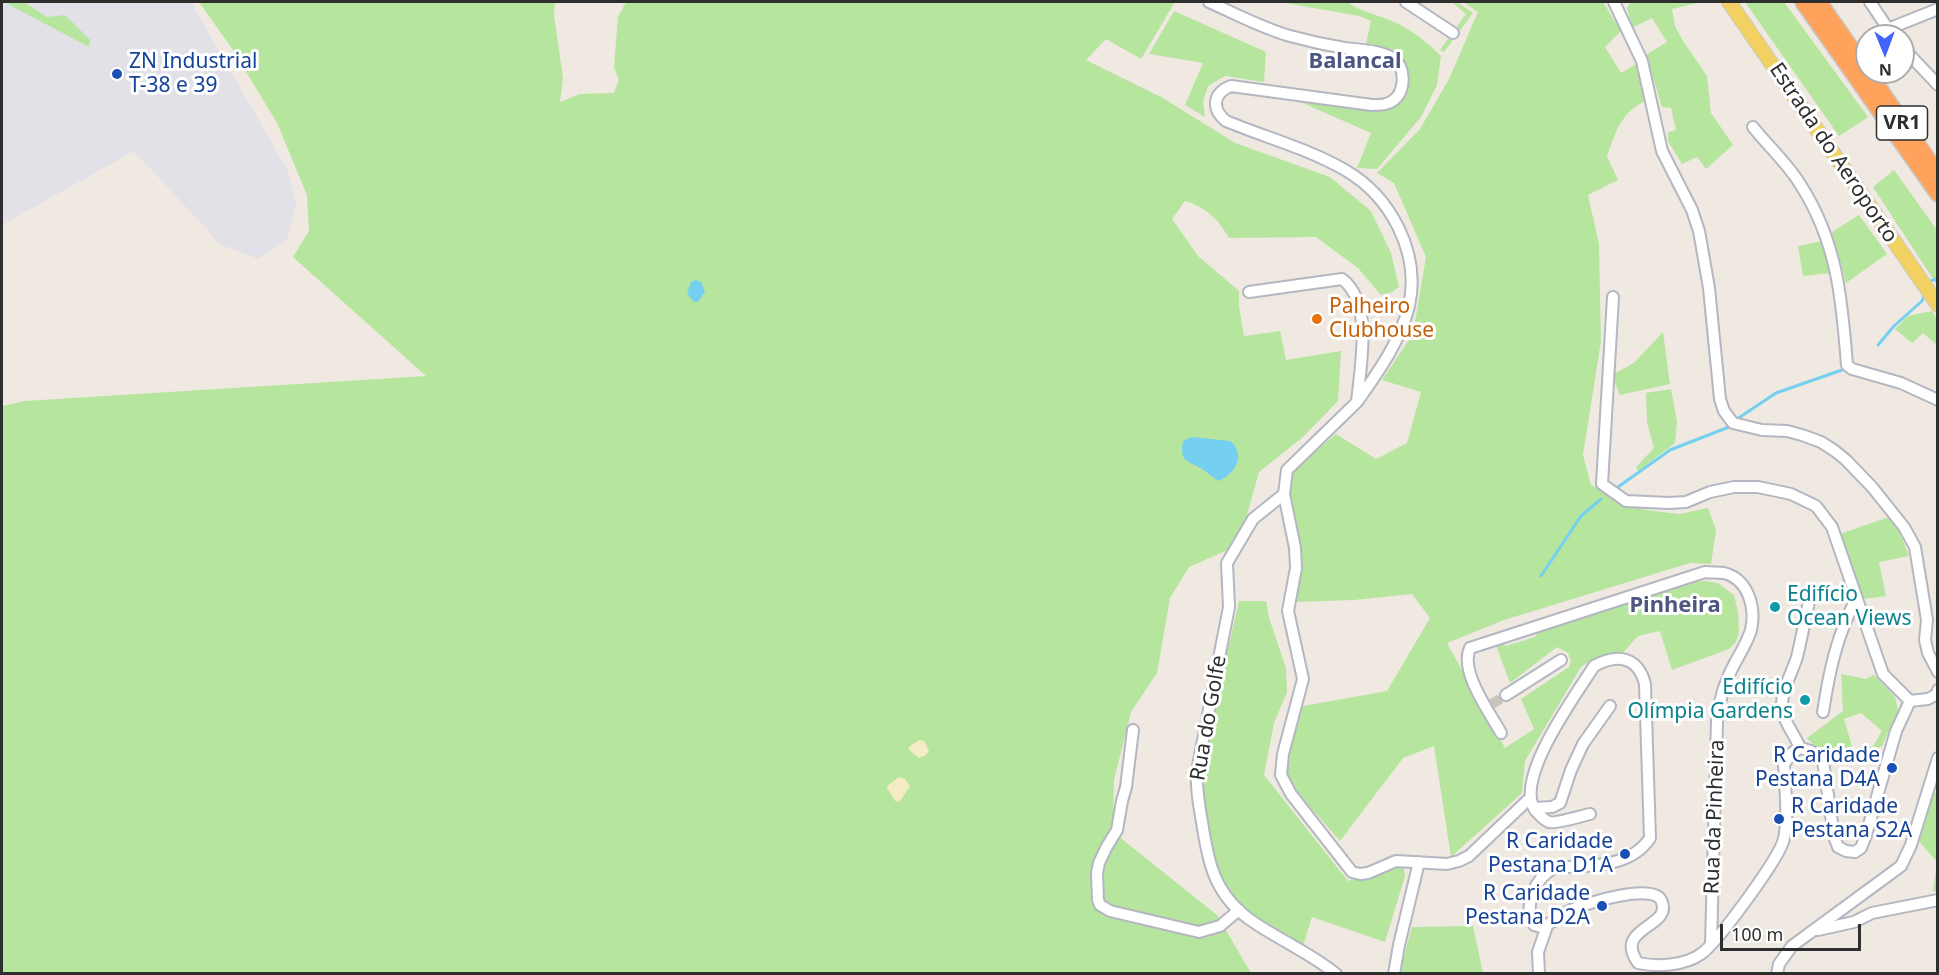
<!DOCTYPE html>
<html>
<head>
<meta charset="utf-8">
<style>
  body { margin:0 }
  #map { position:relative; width:1939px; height:975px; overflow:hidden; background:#efe9e1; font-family:"Noto Sans",sans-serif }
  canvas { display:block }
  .frame { position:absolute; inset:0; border:3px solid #2e2e2e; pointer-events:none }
  .north { position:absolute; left:1855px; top:24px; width:60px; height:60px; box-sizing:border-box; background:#fff; border:2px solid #ababab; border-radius:50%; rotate:179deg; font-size:16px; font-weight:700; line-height:24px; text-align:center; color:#2e2e2e }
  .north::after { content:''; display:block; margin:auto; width:21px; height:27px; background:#4264fb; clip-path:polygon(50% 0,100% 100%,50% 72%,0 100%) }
  .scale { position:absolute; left:1720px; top:924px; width:141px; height:27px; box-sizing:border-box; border:3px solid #2e2e2e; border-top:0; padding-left:8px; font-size:18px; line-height:21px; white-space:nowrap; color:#2e2e2e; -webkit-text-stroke:4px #fff; paint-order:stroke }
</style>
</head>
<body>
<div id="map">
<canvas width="1939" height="975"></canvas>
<div class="frame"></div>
<div class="north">N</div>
<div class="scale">100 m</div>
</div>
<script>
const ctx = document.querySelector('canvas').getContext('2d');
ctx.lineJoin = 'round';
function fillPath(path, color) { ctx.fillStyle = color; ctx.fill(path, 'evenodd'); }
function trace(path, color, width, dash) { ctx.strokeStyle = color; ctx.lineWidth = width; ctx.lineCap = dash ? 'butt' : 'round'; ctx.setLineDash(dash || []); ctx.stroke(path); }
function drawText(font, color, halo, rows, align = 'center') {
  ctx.font = font + ' "Noto Sans",sans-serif'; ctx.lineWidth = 6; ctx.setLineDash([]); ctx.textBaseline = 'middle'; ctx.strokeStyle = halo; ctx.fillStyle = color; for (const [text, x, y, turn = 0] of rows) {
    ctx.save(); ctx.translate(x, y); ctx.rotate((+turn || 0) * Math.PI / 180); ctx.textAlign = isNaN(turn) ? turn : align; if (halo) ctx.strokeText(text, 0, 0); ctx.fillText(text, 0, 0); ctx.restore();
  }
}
fillPath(new Path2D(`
  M2,2H191L288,171L296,205L287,239L259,259L221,245L134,151L2,225Z`), '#e3e1e8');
fillPath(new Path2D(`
  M4,2H24L47,17L65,15L90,40L89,47Z
  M199,2H555L554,15L563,78L560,102L580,94L614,93L619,80L614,67L618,17L626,2H1175L1141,59L1106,39L1086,60L1163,98L1235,143L1330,177L1371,211L1391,253L1399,287L1392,292L1381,295L1358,268L1316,237L1229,238C1218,219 1206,207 1185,201L1172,219L1198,256L1239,291V307L1244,336L1280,331L1286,360L1341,351L1338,401L1303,437L1259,472L1245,522L1230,549L1189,567L1170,598L1157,673L1131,712L1114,780L1113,832L1217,915L1251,973H2V406L25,401L426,376L293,257L309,231L307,195L277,123L233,50Z
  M1280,2H1351L1350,4C1367,14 1387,17 1404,27C1418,35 1430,45 1441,56L1437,85L1421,117L1377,169L1357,168L1371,133L1296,100L1385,111L1404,98L1409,78C1397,53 1392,52 1366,44L1371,21L1359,16Z
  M1452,2H1457L1473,13L1444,52L1440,50L1466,14Z
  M1463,2H1603L1621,31L1605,47L1621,73L1636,64L1647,100C1621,112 1616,131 1607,156L1618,180L1588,195L1599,244L1601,341L1583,455L1591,485L1645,510L1679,514L1708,508L1716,530L1711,564L1690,563L1504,620L1447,643L1505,748L1534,729L1521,699L1569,667L1571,661L1568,653L1557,647L1510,683L1495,643L1500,641L1506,646L1535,637L1538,631L1689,582L1705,581L1718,583L1734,595L1738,612L1739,631L1736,642L1729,649L1672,670L1660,631L1638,636L1622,654C1606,654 1594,658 1581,667L1525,761L1522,793L1451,857L1434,746L1403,758L1340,841L1281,774L1298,707L1387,691L1430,618L1412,594L1354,600L1295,602L1286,497L1288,475L1336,434L1376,459L1407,443L1421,392L1382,380L1413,334L1426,257L1394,183L1377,173L1420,129L1449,79L1478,12Z
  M1631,2H1702L1672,9L1675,26L1683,41L1707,76L1711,113L1733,145L1706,169L1697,157L1682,164L1668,141V132L1676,130L1671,108L1662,107L1646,55L1667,42L1652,18L1632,28L1627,8Z
  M1745,2H1784L1868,117L1839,136Z
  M1174,11L1266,52L1264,82L1225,76L1208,86L1203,101L1205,117L1185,105L1203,63L1149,54Z
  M1894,170L1937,230V285L1873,187Z
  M1859,215L1887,254L1846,283L1832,232Z
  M1823,241L1830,273L1803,276L1798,246Z
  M1932,311L1937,319V345L1923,333L1912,343L1895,329L1908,316Z
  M1663,332L1670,384L1620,395L1612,375L1634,363Z
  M1671,389L1677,422L1675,443L1638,471L1636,467L1654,448L1647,423L1646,393Z
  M1889,517L1900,533L1909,556L1879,562L1886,596L1863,599L1840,534Z
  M1239,601H1266L1269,618L1286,668L1287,692L1274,723L1264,775L1348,881L1397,865L1404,868L1405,876L1385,942L1312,917L1303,946L1243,909L1214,869L1199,775Z
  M1841,674L1866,679L1874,675L1895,697L1898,710L1882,746L1863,756L1862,748L1867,745L1872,748L1882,731L1861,713L1844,719L1852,746L1832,757C1824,751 1812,745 1807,738L1843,711Z
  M1934,793H1938V890L1933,892L1937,862L1919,841Z
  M1473,926L1483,973L1399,974L1412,927Z`), '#b6e59e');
fillPath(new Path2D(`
  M920,740L924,741L929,751L926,755L919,758L908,749L911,745Z
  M899,777L905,779L910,786L901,800L896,802L887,788L888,785Z`), '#f3ecc5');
fillPath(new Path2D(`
  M696,280L701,282L705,292L698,302H694L687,294L691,282Z
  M1192,437L1230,441C1247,454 1235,475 1218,481C1212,477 1207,472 1202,469C1187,460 1179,462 1183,441Z`), '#75cff0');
trace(new Path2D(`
  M1929,285L1931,281L1938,278
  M1878,345L1894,326L1922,301L1925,294
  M1737,419L1776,393L1842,370
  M1618,487L1670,450L1729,427
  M1541,576L1581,516L1601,499`), '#75cff0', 3);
trace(new Path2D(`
  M1492,704L1506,695`), '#c8c4bd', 10, [10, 5]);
const minor = new Path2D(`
  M1209,2C1236,14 1262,28 1290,36C1308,41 1326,45 1345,48C1360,50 1381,50 1394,59C1405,67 1405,87 1397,97C1390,105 1382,105 1372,105L1231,86C1213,93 1211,109 1226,121C1264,137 1309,149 1345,170C1390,196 1421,252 1409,306C1400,342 1378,372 1357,402
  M1406,2L1453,33
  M1614,2L1642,61L1662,151L1692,210L1699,231L1709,288L1720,399L1724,411L1733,423L1762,430L1787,431L1802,435L1821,442L1835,451L1846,460L1872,487L1904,527L1915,547L1927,620L1925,640L1928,653L1938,672
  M1870,2L1893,36
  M1888,29L1938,9
  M1903,48L1938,85
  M1753,127C1768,146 1788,164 1800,184C1837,241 1842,299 1847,365L1852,369L1901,383L1938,400
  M1249,292L1342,279C1374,303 1360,368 1357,402L1287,470L1284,494L1295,548L1296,568L1288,611L1303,679L1283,754L1281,775L1291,794L1352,872L1360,874L1368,873L1396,861L1447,864L1459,861L1469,856L1530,798
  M1613,297L1602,484L1626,501L1669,503L1686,502L1710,492L1734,487H1758L1791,494L1816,506L1832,527L1883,674L1910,701
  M1284,494L1253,519L1227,563L1229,607L1197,771C1196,789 1199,805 1202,822C1208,862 1214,893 1249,919C1277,939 1309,952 1336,974
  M1506,695L1561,660
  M1823,712C1829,673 1837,633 1857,598
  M1133,730L1126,787L1122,801L1117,830L1106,848L1099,863L1097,873L1098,900L1100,905L1110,911L1199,932L1220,926L1239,910
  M1501,733C1490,713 1459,671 1470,648L1705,572C1711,573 1718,572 1724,573C1748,579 1756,607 1751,630C1746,647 1733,663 1727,680C1721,693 1719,707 1717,721L1711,944
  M1800,748C1795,735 1785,724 1782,710C1780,693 1792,673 1797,657C1802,636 1806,614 1811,593
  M1534,808L1552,807L1560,803L1571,770L1583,744L1610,706
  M1590,814C1581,816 1556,824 1549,822C1543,820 1539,814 1535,810C1514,778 1576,695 1594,666C1618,653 1638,657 1645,684L1650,838C1630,869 1587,865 1554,868C1535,878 1523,905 1534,925L1541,927C1553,924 1561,914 1573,909C1587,903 1652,883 1661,900C1675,928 1612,926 1638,963C1657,967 1684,966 1701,954C1718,942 1776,862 1783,842C1789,823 1785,785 1784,764L1792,753L1800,748L1811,751L1823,761L1834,836L1838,847L1846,851L1855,852L1861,848L1866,835L1896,731L1910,701L1928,699L1937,694L1938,690
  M1818,930L1854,922L1872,913L1938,900
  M1394,974L1399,945L1419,862
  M1539,974L1538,952L1547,926
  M1777,974L1779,964L1792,946L1901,866L1911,845L1938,758`);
const major = new Path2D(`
  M1729,2L1938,305`);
const highway = new Path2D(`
  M1803,2L1938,194
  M1819,2L1867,71
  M1868,72L1938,174`);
trace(minor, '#b4b7c1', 14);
trace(major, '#c9c9c9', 16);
trace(highway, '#c9c9c9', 18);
trace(minor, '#fff', 10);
trace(major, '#f2d163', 14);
trace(highway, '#ffa35c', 15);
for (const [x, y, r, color] of [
  [117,74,6,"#1a4fb4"],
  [1317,319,6,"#e8710a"],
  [1775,607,6,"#0f9aa8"],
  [1805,700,6,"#0f9aa8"],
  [1892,768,6,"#1a4fb4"],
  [1779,819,6,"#1a4fb4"],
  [1625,854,6,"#1a4fb4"],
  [1602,906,6,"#1a4fb4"]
]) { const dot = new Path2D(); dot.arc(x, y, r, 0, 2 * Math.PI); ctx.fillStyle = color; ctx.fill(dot); trace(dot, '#fff', 2); }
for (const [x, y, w] of [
  [1902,123,51]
]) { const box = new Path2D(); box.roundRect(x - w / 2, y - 17, w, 34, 4.5); ctx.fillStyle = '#fff'; ctx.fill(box); trace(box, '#2e2e2e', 1.5); }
drawText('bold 20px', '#2e2e2e', null, [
  ["VR1",1902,123]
]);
drawText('21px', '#164399', '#fff', [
  ["ZN Industrial",129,62,"left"],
  ["T-38 e 39",129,86,"left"],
  ["R Caridade",1880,756],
  ["Pestana D4A",1880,780],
  ["R Caridade",1791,807,"left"],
  ["Pestana S2A",1791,831,"left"],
  ["R Caridade",1613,842],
  ["Pestana D1A",1613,866],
  ["R Caridade",1590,894],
  ["Pestana D2A",1590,918]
], 'right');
drawText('21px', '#2e2e2e', '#fff', [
  ["Estrada do Aeroporto",1833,153,56],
  ["Rua do Golfe",1209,718,-80],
  ["Rua da Pinheira",1715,817,-88]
]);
drawText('21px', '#c56008', '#fff', [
  ["Palheiro",1329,307],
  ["Clubhouse",1329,331]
], 'left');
drawText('21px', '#0d838f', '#fff', [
  ["Edifício",1787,595],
  ["Ocean Views",1787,619],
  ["Edifício",1793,688,"right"],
  ["Olímpia Gardens",1793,712,"right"]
], 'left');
drawText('bold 22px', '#4d5680', '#fff', [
  ["Balancal",1355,62],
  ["Pinheira",1675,606]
]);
</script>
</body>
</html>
